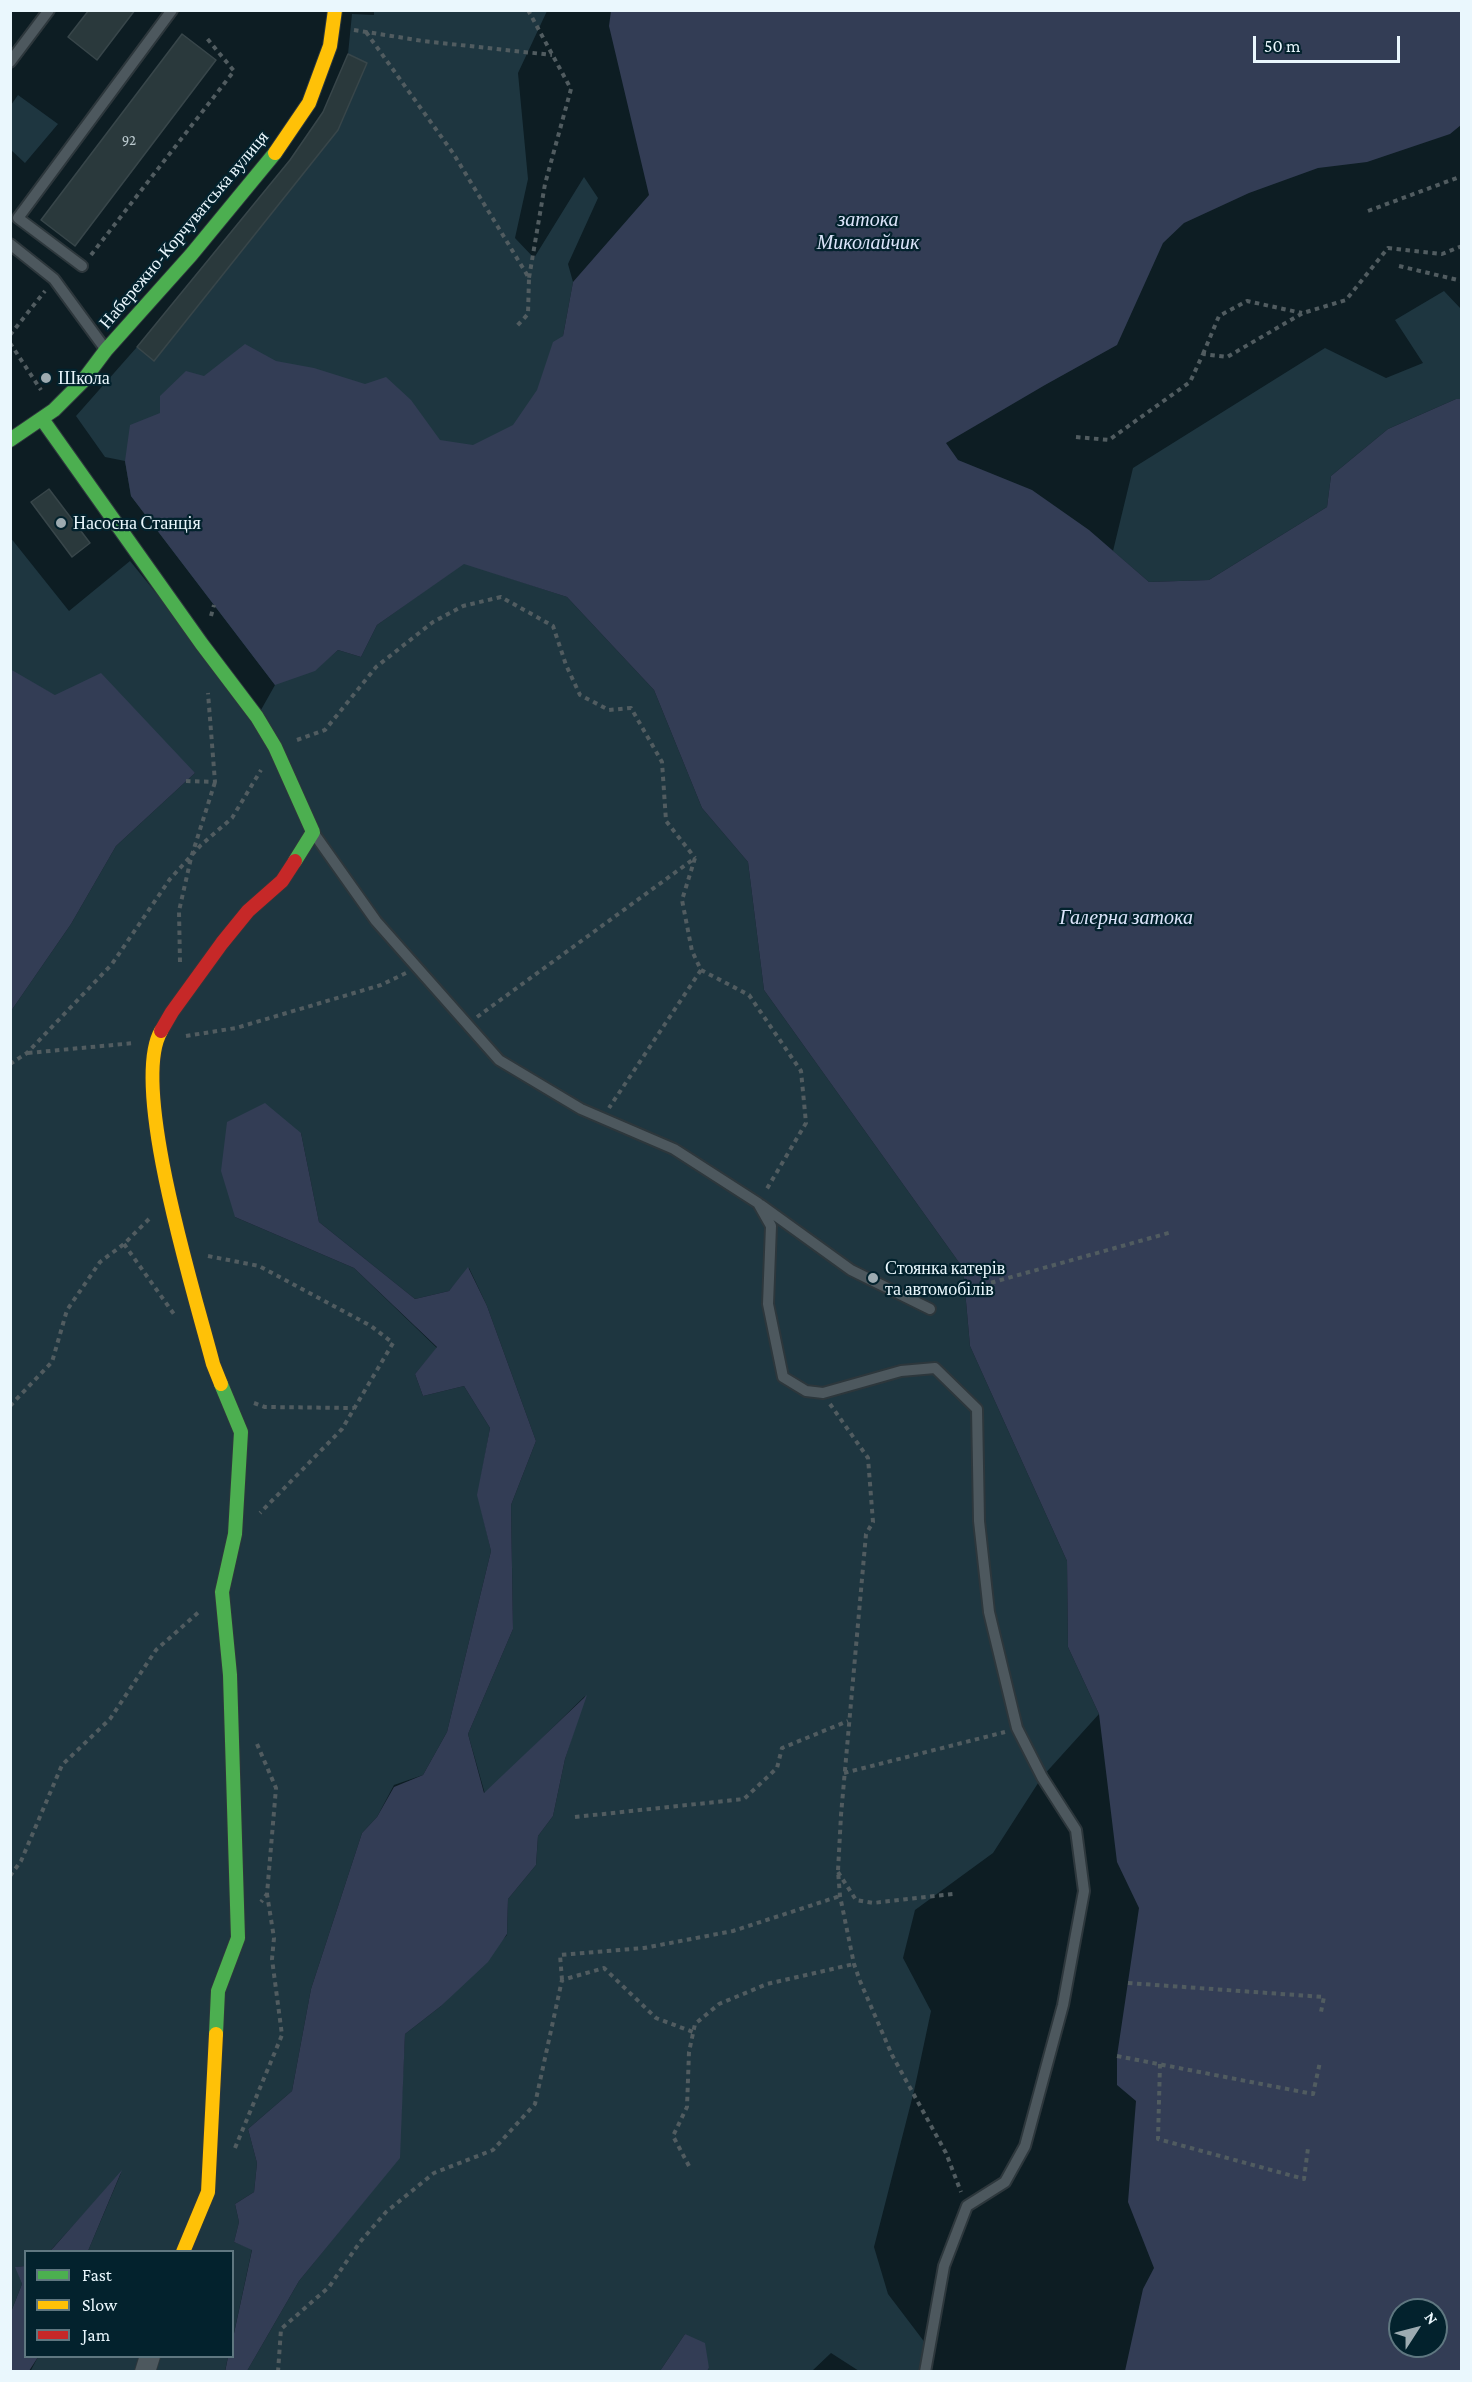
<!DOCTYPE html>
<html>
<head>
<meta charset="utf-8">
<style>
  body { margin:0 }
  #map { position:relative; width:1472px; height:2382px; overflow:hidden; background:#0d1d23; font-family:"Crimson Pro",serif }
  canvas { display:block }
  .frame { position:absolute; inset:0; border:12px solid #eaf7fd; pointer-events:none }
  .legend { position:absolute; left:24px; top:2250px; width:210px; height:108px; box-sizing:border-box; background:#03222d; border:2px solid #5f7780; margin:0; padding:8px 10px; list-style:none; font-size:18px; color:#eaf7fd }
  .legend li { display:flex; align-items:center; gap:12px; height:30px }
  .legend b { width:30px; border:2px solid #5f7780 }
  .north { position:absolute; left:1388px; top:2298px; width:60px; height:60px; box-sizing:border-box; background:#03222d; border:2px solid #5f7780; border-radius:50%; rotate:54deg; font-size:16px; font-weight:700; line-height:24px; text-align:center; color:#eaf7fd }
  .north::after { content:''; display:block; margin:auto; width:21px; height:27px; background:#9dabb1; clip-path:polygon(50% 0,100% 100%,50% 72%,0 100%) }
  .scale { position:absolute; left:1253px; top:36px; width:147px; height:27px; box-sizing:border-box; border:3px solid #eaf7fd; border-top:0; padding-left:8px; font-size:18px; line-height:21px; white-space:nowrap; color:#eaf7fd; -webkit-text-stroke:4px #03222d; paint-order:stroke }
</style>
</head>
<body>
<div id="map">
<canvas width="1472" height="2382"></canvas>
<div class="frame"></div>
<ul class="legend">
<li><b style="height:8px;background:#4caf50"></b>Fast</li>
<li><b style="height:8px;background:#ffc107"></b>Slow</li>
<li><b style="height:8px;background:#c62828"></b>Jam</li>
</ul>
<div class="north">N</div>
<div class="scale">50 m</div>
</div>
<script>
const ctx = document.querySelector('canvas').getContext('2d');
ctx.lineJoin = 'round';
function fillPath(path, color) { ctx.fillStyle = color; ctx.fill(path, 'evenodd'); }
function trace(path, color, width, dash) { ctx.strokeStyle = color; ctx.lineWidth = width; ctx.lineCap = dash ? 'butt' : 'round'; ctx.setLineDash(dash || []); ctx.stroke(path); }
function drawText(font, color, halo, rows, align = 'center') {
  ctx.font = font + ' "Crimson Pro",serif'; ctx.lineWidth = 4.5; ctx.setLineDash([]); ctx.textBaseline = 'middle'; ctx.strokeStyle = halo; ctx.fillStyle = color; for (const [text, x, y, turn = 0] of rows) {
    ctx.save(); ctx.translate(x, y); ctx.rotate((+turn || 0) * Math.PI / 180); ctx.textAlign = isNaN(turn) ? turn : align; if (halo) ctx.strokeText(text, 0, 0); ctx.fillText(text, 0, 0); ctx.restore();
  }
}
fillPath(new Path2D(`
  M374,10L547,11L518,73L528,179L515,238L534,258L584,177L598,198L568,264L573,282L563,336L510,483L315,670L338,650L361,657L377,625L464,563L567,597L654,690L702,808L748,862L764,990L963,1268L970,1346L1067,1561L1068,1647L1099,1714L1042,1777L993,1853L915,1910L903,1958L931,2011L914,2091L874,2247L888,2294L929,2348L927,2371H859L831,2353L812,2371H707L709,2368L685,2334L660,2371H247L299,2281L399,2158L405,2034L441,2006L507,1935L508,1899L536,1865L538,1836L553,1816L565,1759L585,1696L485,1794L468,1734L513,1629L511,1505L536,1441L487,1306L469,1268L449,1291L415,1299L319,1222L301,1133L235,1217L354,1268L437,1348L415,1374L423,1396L464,1386L490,1428L478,1495L491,1551L447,1732L423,1775L394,1785L377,1817L362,1833L311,1989L292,2091L248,2129L257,2163L254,2192L235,2204L239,2222L234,2242L252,2249L233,2338L232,2252L88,2251L121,2173L50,2251L26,2252L25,2266L16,2267L22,2284L11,2312V1011L71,924L116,846L195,773L13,672L10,669V537L69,611L130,561L257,717L275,685L131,496L125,461L105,457L76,416L137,347L155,360L338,130L367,63L348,54L352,14L374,15Z
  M18,95L58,124L25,163L11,150V105Z
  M1444,291L1461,309V399H1456L1388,429L1331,476L1327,507L1209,580L1149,582L1113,551L1133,468L1325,348L1386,378L1423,363L1395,320Z
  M38,2357H228L225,2371L30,2372Z`), '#1e3640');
fillPath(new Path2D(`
  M611,11H1461V125L1450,134L1367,162L1318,168L1249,193L1184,223L1163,243L1117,345L1045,385L946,443L958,460L1032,490L1089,530L1149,582L1209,580L1327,507L1331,476L1388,429L1456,399H1461V2371H1125L1143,2289L1154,2268L1128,2202L1136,2101L1117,2085V2056L1139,1908L1117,1862L1099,1714L1068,1647L1067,1561L970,1346L963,1268L764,990L748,862L702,808L654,690L567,597L464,564L377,625L361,657L338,650L315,671L275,685L131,496L125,461L130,425L160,413V396L186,371L204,376L245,344L276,361L314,368L365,384L386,377L411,400L440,440L473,445L513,425L537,390L553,342L563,336L573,282L649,195L609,26ZM1400,2310H1436V2346H1400Z
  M10,669L55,695L101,673L195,773L116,846L71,924L11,1011Z
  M265,1103L301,1133L319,1222L415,1299L449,1291L468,1267L487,1306L536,1441L511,1505L513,1629L468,1734L484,1793L587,1695L565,1759L553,1816L538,1836L536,1865L508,1899L507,1934L488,1962L441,2006L405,2034L400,2158L299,2281L247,2371L225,2372L228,2357L232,2356L233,2338L252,2250L234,2242L239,2222L235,2204L254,2192L257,2163L248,2129L292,2091L311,1989L362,1833L377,1817L394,1787L423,1775L447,1732L491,1551L477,1495L490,1428L464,1386L423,1396L415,1374L437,1347L354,1268L235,1217L221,1171L227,1122Z
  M122,2170L88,2251H50L54,2247Z
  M25,2266L26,2356L38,2357L29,2371H11V2312L22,2284L15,2267Z
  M685,2334L705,2343L709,2368L707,2371H660Z`), '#333d55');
const building = new Path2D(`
  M89,10H135L97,60L68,37Z
  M182,34L216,60L75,246L41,220Z
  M348,54L367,63L338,130L154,361L137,347L290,160L323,112Z
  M49,489L90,543L72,557L31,502Z`);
fillPath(building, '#2a393c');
trace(building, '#38464a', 1.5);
const lane = new Path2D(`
  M10,62L49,10
  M10,244L54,279L106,350
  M82,266L18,218L172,10
  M315,835L376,921L499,1060L581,1109L674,1149L758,1203L771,1226L768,1304L783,1377L806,1391L823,1393L901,1371L935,1368L977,1409L979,1521L989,1612L1017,1728L1042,1777L1076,1830L1084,1891L1063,2005L1025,2146L1005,2182L967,2206L944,2266L925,2372
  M761,1205L851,1270L930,1309`);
const street = new Path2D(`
  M145,2372L150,2356`);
const fast = new Path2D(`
  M42,419L201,643L257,717L275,747L313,832L295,861
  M10,440L54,410L82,382L106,350L191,255L275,153
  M216,2034L218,1991L238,1938L230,1675L222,1592L235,1534L241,1432L221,1384`);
const slow = new Path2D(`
  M275,153L309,103L330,46L335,10
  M161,1031C129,1086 196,1298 213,1364L221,1384
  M183,2252L208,2192L216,2034`);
const jam = new Path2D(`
  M161,1031L172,1012L222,943L248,911L282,881L295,861`);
trace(lane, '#2d373c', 14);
trace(street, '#2d373c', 22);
trace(fast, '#2d373c', 16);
trace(slow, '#2d373c', 16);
trace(jam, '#2d373c', 16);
trace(new Path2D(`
  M528,10L571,89L545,184L529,278
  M354,30L423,41L552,55
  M366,32L453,153L529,278L528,314L515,328
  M1368,211L1462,176
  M91,255L234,71L205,36
  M1399,266L1462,281
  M10,335L45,291
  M10,343L41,390
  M1203,354L1219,316L1247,301L1302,313
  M1076,437L1109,440L1190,382L1203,354L1227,357L1303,313L1346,300L1388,248L1442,254L1462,246
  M211,616L214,605
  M297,740L325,730L376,667L433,622L463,606L501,597L553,626L566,665L580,695L609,710L631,708L662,762L666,821L695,858
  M186,781L215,782L208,693
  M180,962L179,911L191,858L215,782
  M701,970L749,995L801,1071L806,1123L765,1192
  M477,1017L695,858L682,900L692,951L701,970L609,1108
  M186,1036L236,1028L381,985L406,973
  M28,1053L134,1043
  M10,1064L27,1053L112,964L170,879L201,845L232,818L261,770
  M124,1244L176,1317
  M208,1256L259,1266L371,1326L393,1343L342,1429L260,1513
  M965,1290L1172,1232
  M254,1403L265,1407L354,1408
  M830,1404L868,1458L873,1522L866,1534L841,1815L838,1871L840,1896L854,1964L860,1981L892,2055L946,2153L961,2192
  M10,1406L52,1362L67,1310L100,1262L124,1244L152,1216
  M257,1744L276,1788L267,1894L261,1902
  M844,1773L1005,1732
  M575,1817L744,1799L777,1768L782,1748L848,1721
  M838,1872L856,1900L873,1903L953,1894
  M10,1876L21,1861L62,1765L110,1719L156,1650L201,1610
  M562,1980L560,1955L644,1948L733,1931L840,1896
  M1128,1983L1324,1997L1321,2012
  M1117,2056L1313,2094L1320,2062
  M1160,2064L1158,2139L1304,2179L1308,2148
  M235,2148L282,2035L272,1959L274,1938L267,1894
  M689,2166L673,2136L687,2107L689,2052L695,2024L719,2004L767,1984L854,1964
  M278,2372L281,2329L329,2287L360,2242L386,2212L434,2173L493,2150L535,2104L562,1980L604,1968L656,2018L693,2032`), '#515c60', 4, [4.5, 4.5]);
trace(lane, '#4d585e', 10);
trace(street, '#4d585e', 20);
trace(fast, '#4caf50', 14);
trace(slow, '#ffc107', 14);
trace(jam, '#c62828', 14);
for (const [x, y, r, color] of [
  [46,378,6,"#9dabb1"],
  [61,523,6,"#9dabb1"],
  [873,1278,6,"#9dabb1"]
]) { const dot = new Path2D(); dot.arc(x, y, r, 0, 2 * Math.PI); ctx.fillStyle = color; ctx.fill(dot); trace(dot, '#03222d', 2); }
drawText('15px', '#bac8cd', null, [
  ["92",129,140]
]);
drawText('18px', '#eaf7fd', '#03222d', [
  ["Набережно-Корчуватська вулиця",184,230,-50]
]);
drawText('18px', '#eaf7fd', '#03222d', [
  ["Школа",58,378],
  ["Насосна Станція",73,523],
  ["Стоянка катерів",885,1268],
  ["та автомобілів",885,1289]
], 'left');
drawText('italic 20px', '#dce4fa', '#03222d', [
  ["затока",868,220],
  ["Миколайчик",868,243],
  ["Галерна затока",1126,918]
]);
</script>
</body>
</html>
